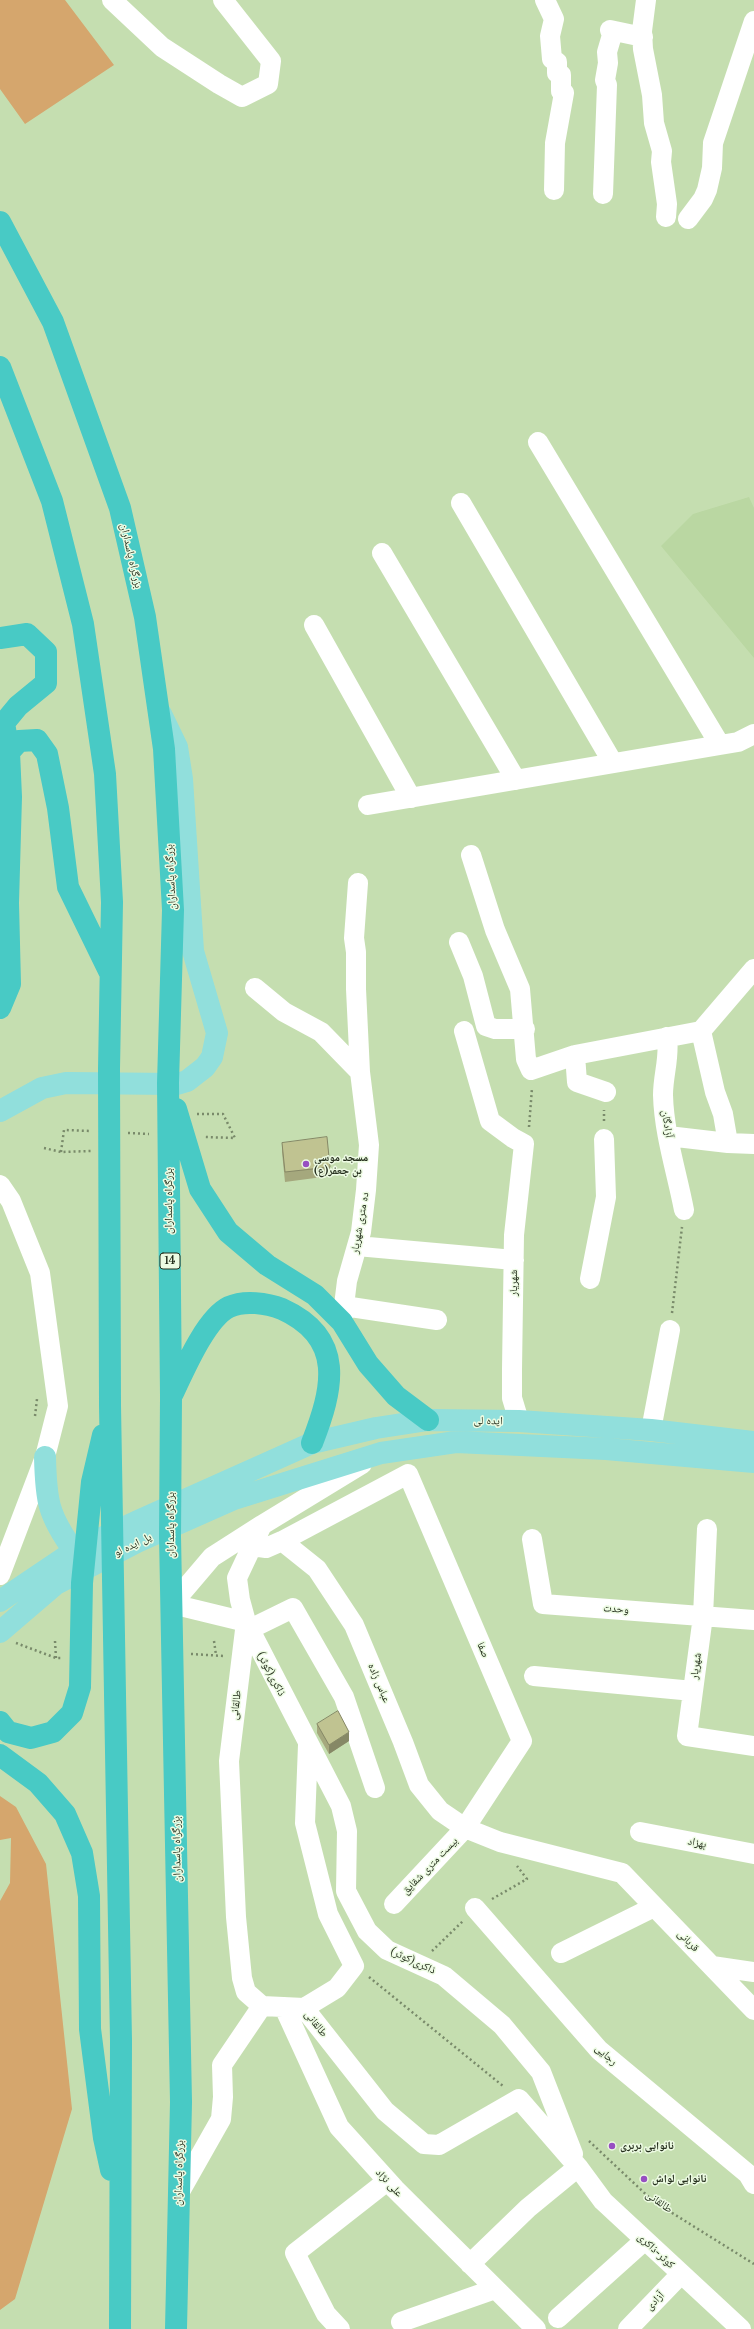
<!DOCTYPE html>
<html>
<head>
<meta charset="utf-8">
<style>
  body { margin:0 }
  canvas { display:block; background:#c5deb0 }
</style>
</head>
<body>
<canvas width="754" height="2329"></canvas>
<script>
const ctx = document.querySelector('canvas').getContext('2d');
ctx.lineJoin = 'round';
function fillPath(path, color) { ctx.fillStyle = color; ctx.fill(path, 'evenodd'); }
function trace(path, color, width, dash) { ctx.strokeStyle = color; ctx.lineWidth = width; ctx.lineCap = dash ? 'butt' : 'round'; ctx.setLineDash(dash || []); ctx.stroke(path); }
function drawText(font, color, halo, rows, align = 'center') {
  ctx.font = font + ' "Libre Baskerville","Noto Naskh Arabic",serif'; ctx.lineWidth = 3; ctx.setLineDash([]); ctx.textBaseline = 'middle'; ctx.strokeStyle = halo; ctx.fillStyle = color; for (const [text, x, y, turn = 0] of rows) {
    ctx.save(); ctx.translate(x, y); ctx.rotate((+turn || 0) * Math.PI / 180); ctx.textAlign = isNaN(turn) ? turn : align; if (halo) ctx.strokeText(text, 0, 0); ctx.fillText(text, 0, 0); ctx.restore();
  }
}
fillPath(new Path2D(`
  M749,497L754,508V658L661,546L693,514Z`), '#bad7a2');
fillPath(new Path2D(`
  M0,0H65L114,65L25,124L0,89Z
  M0,1796L16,1807L46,1864L72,2109L15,2299L0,2310V1901L10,1883L11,1838L0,1840Z`), '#d5a66d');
trace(new Path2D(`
  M197,1114H223L235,1138L204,1137
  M604,1121V1110
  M529,1127L532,1088
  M128,1133L149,1134
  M44,1148L61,1152L91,1151
  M61,1152L64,1130L91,1131
  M672,1313L682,1227
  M35,1416L37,1399
  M55,1641L56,1658
  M214,1641L216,1655
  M16,1643L56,1658H62
  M191,1654L224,1656
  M492,1899L527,1879L517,1866
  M432,1951L463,1921
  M369,1977L503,2086
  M589,2141L653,2201L754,2264`), '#798a6a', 2.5, [2, 3]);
trace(new Path2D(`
  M112,0L162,47L219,84L242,97L268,84L271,61L223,0
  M545,0L554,19L550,36L552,59L557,62V73L561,75V91L564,93L555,143L554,190
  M646,0L642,31L643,49L652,95L654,123L662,151L661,162L667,204L666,217
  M603,194L607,85L605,80L608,63L607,52L612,35L610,30L643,37
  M688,219L703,199L707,190L712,168L713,143L754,21
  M538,442L720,745
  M461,503L613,763
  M382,553L516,780
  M314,625L411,798
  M368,805L720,745L738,742L754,734
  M471,855L495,930L520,989L526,1059L531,1070L575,1055L701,1031L754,969
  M459,942L473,976L486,1026L495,1029H525
  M255,988L284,1012L321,1032L360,1072
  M464,1031L490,1121L513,1138L524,1144L514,1235L512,1369V1398L519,1421
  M701,1031L715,1092L723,1114L728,1143
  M667,1037C670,1057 663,1075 663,1095C664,1134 677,1173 684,1210
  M575,1055L577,1082L606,1092
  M668,1136L728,1143L754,1144
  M0,1185L11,1201L40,1273L58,1406L45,1457L0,1575
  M357,1246L514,1260
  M590,1279L606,1197L604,1139
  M344,1306L437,1320
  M342,1322L347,1281L361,1232L366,1190L369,1145L360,1072L356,989V952L354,938L358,883
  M651,1430L670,1330
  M362,1464L262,1525L237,1578L240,1600L246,1622L229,1761L236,1917L242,1978L246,1992L262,2006L304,2008L385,2111L424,2144L439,2145L519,2099L578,2167L603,2201L741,2329
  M262,1525L212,1557L172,1604L246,1622L341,1806L347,1831L346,1891L367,1931L387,1950L444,1976L502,2025L541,2072L573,2154
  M707,1529L703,1616L687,1736L754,1746
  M532,1539L543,1604L754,1620
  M282,1541L317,1569L354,1625L403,1742L419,1785L440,1811L465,1828L394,1904
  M252,1546L266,1548L282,1541L408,1474L522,1741L465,1828L500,1842L622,1873L754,2010
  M248,1630L293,1608L344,1697L375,1788
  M534,1676L693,1691
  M640,1832L754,1854
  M475,1908L599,2050L748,2174L754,2184
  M561,1953L654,1907
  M712,1966L754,1972
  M284,2007L339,2127L395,2189L536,2329
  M304,2008L337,1988L354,1966L328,1914L305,1823L308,1745
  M178,2195L221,2119L223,2097L222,2065L262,2006
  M470,2264L528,2208L578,2167
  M558,2318L645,2240
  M401,2322L495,2289
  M340,2329L326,2314L295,2253L387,2181
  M628,2329L681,2274`), '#fff', 20);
trace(new Path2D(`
  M0,1111L42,1088L66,1083L177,1084L187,1081L205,1067L212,1057L217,1033L193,951L182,779L177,747L161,714
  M45,1457C46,1501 48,1515 74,1551
  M0,1601L74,1551L138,1521L312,1443L376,1428L428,1420L519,1421L651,1430L754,1442
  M0,1632L56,1584L137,1542L234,1499L381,1453L456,1442L606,1449L754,1462`), '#91dfdc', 22);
trace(new Path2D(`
  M0,222L53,322L120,508L145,617L164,749L173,910L168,1083L171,1397L170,1536L181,2102L176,2329
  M0,367L52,501L83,624L105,774L112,902L109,1069L110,1405L121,2041L120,2329
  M0,638L27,634L46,652V683L18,706L4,723L9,752
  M0,1008L10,984L8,903L11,797L9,752L19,741L37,740L47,754L58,808L68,887L109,971
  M176,1109L200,1189L228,1232L267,1265L315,1295L342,1322L368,1364L396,1396L428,1420
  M173,1393C184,1370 206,1318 229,1307C244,1300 267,1303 282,1309C346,1338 333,1389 312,1443
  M0,1722L8,1732L31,1738L53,1732L72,1713L80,1687L82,1583L92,1482L103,1435
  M0,1755L38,1783L65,1814L82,1853L89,1896L90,2029L104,2138L111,2170`), '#48cac5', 22);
fillPath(new Path2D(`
  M282,1143L330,1167V1176L285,1182L282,1152Z
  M317,1724L349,1741L329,1754L317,1733Z`), '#a5a87d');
fillPath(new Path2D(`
  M349,1732V1741L329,1754V1745Z`), '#868866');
const building = new Path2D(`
  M327,1137L330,1167L285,1172L282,1143Z
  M338,1711L349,1732L329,1745L317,1724Z`);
fillPath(building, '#c0c391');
trace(building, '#868866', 1);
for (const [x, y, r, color] of [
  [306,1164,4,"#974fc2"],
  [612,2146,4,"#974fc2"],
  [644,2179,4,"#974fc2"]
]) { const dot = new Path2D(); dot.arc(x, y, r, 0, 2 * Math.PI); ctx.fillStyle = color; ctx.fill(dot); trace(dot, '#edfbe3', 1.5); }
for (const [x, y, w] of [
  [170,1261,20]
]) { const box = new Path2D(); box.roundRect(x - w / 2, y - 8, w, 16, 3); ctx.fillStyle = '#edfbe3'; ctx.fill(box); trace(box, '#242e1c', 1); }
drawText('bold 10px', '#242e1c', null, [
  ["14",170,1261]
]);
drawText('11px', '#242e1c', '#edfbe3', [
  ["بزرگراه پاسداران",131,556,77],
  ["بزرگراه پاسداران",171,877,-93],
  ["آزادگان",667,1124,82],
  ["بزرگراه پاسداران",169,1201,-90],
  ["ده متری شهریار",360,1223,-80],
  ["شهریار",514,1283,-90],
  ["ایده لی",488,1421,1],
  ["بزرگراه پاسداران",171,1525,-90],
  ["پل ایده لو",133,1545,-26],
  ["وحدت",616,1609,4],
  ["صفا",483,1650,67],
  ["شهریار",696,1666,-82],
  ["ذاکری(کوثر)",271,1674,62],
  ["عباس زاده",379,1683,67],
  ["طالقانی",236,1705,-83],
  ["بهزاد",697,1843,11],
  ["بزرگراه پاسداران",177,1849,-91],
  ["بیست متری شقایق",430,1866,-46],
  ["قربانی",688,1941,46],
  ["ذاکری(کوثر)",413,1961,25],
  ["طالقانی",316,2024,52],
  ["رجایی",606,2055,42],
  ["بزرگراه پاسداران",179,2173,-88],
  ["علی نژاد",389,2183,47],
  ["طالقانی",659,2202,36],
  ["کوثر-ذاکری",656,2251,43],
  ["آزادی",655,2301,-46]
]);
drawText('bold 11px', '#242e1c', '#edfbe3', [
  ["مسجد موسی",314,1158],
  ["بن جعفر(ع)",314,1171],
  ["نانوایی بربری",620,2146],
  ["نانوایی لواش",652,2179]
], 'left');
</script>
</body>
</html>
